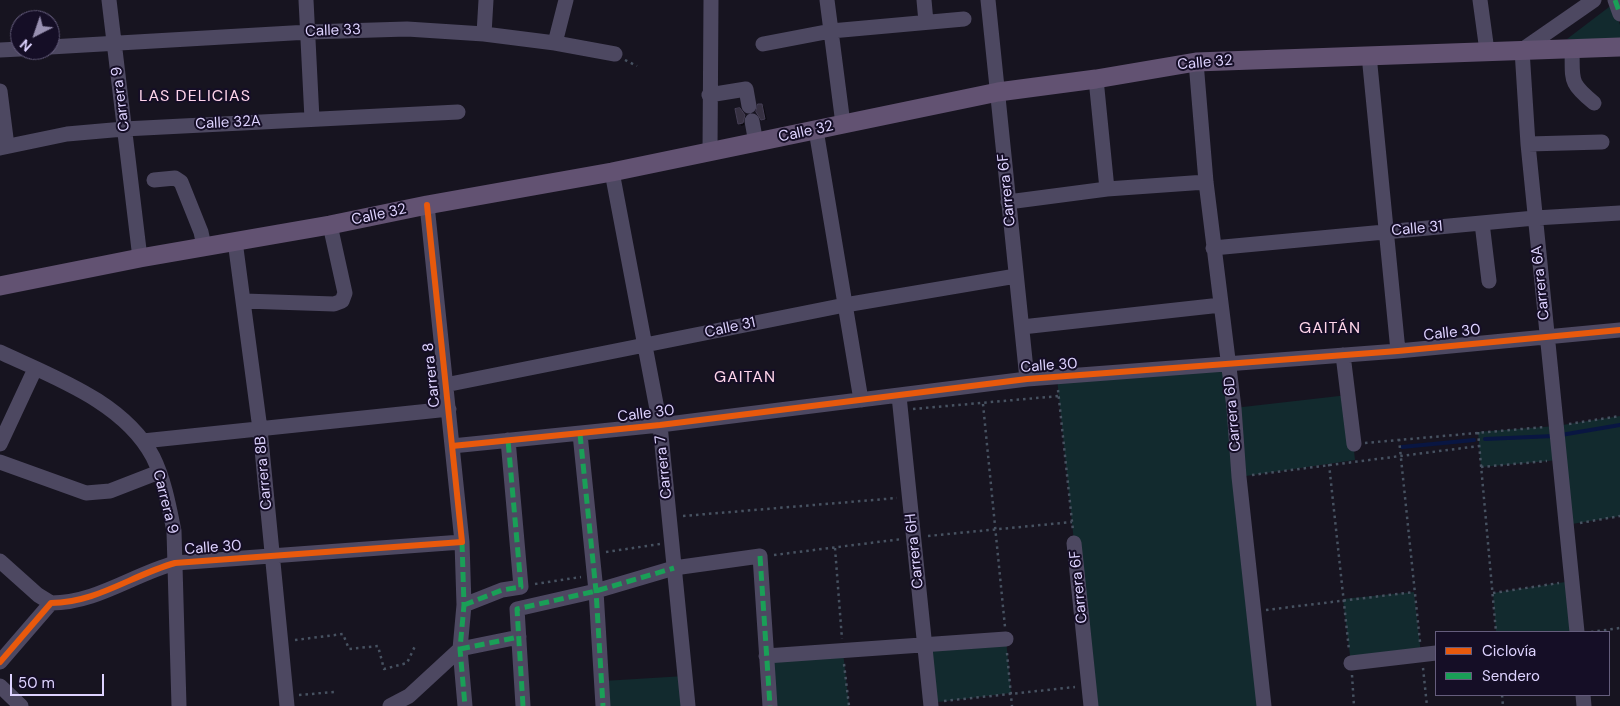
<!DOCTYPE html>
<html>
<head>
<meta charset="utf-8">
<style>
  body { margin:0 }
  #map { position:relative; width:1620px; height:706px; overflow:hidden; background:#171420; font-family:"DM Sans",sans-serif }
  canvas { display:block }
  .legend { position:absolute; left:1435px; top:631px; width:175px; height:65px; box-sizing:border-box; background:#150e26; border:1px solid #655d7d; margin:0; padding:6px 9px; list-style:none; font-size:15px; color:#ded3ff }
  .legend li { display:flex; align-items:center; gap:10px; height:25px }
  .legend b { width:25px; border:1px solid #655d7d }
  .north { position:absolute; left:10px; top:10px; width:50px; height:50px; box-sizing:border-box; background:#150e26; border:1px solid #655d7d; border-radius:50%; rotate:221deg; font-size:14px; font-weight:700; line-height:20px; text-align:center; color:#ded3ff }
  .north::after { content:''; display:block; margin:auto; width:18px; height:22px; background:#9890b1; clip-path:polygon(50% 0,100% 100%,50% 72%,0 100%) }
  .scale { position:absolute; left:10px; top:674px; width:94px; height:22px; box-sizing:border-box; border:2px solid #ded3ff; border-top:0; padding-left:6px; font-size:15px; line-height:18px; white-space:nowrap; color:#ded3ff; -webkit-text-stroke:4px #150e26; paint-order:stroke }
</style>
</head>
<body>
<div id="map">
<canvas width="1620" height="706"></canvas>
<ul class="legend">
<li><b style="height:6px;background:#e8590c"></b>Ciclovía</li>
<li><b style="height:6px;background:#1a9f57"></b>Sendero</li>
</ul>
<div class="north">N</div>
<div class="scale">50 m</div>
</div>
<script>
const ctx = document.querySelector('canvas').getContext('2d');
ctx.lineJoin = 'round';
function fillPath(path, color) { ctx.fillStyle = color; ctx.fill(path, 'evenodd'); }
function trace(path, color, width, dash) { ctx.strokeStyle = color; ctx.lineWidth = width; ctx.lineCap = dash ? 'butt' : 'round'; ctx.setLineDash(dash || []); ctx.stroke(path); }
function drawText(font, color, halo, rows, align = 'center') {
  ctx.font = font + ' "DM Sans",sans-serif'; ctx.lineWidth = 4; ctx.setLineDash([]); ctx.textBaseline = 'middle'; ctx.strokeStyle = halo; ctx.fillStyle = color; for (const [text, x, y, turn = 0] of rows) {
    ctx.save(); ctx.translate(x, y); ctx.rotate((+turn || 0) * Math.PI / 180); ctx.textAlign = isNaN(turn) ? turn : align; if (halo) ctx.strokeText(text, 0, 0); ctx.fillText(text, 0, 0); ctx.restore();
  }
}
fillPath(new Path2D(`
  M1613,4L1620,25V40L1567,39Z
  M1229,365L1234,408L1348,395L1355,460L1239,477L1264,706H1091L1057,378Z
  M1620,416V516L1566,525L1559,460L1481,467L1478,432L1556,426Z
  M1572,581L1577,632H1496L1493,593Z
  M1414,592L1421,654L1351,663L1343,599Z
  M1006,639L1011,693L930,703L924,644Z
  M843,652L849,706H770L766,656Z
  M685,676L688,706H603V681Z`), '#122a2e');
fillPath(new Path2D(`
  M762,105L764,107L767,120L762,119Z
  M740,110L747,117L744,125L741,126Z`), '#0007');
trace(new Path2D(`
  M1561,435L1620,425
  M1485,439L1554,436
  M1402,447L1474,440`), '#091642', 4);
const building = new Path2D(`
  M758,104H762L765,119L761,120L756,112Z
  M740,108L745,115L743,123L738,124L735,109Z`);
fillPath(building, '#373142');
trace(building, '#453e54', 1);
trace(new Path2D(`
  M625,60L637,66
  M1058,390L1073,531
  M983,404L1005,627
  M913,409L1059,396
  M1569,424L1620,416
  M1478,432L1496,632
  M1399,439L1420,642
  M1365,443L1544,427
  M1329,464L1349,650
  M1481,467L1547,461
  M1252,475L1479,446
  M683,516L897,498
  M1580,523L1620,516
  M928,536L1072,522
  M835,548L842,639
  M606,552L660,544
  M774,555L902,539
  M535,584L581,577
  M1493,593L1559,583
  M1266,610L1414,592
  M1591,632L1620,628
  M295,640L343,634L349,649L378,646L384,669L407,663L416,644
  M1007,653L1012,706
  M844,664L849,706
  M1423,668L1427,706
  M1352,675L1354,706
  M299,695L334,692
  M1502,695L1503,706
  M944,701L1075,687`), '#475261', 2.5, [2.5, 4]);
trace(new Path2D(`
  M109,0L140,258
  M306,0L312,119
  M827,0L843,124
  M924,0L926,22
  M988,0L1027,379
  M1480,0L1487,51
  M1615,0L1620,14
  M484,34L486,0
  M555,43L566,0
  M763,44L831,31L964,19
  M50,47L309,32L407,29L484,34L555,43L615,54
  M1572,49C1573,80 1568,82 1594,103
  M0,50L20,49
  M1369,55L1398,351
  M1196,62L1206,182L1234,408L1239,477L1264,706
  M1096,79L1107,189
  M0,91L7,146
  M709,95L746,89L749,106
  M752,121L756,143
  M816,130L861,400
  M1528,144L1602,142
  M0,148L67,134L124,129L458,112
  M710,152L711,0
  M612,172L660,425L688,706
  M154,180L175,178L181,182L201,232L204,246
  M1008,202L1107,189L1206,182
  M427,205L462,542L464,605L460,649L465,706
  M1482,223L1489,281
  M235,241L260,429L287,706
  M1213,248L1535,218L1620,213
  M244,301L334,304L342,301L345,293L330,225
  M1022,327L1221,305
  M0,352C53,377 124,402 153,457C164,479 169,506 174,531L179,706
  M1343,355L1354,444
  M445,385L845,305L1016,276
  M899,396L931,706
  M580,434L596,591L603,706
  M143,441L449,409
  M0,444L35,369
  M452,446L660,425L1027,379L1398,351L1620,330
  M0,462L86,493L110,491L159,472
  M1074,543L1091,706
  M0,561L38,595L51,603
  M464,605L502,590L521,587L508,440
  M1577,632L1528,144L1522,50L1594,0
  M460,649L519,637
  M766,656L1006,639
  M0,662L51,603C96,603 132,575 175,563L462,542
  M1351,663L1436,653
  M0,686L21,706
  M1583,695L1584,706
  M390,706L409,696L460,649
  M523,706L517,609L596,591L674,568L760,556L770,706`), '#4d4861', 15);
trace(new Path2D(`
  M0,286L140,258L330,225L427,205L612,172L998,92L1096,79L1196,62L1620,47`), '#625272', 19);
trace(new Path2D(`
  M1615,0L1620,14
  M580,434L596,591L603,706
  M462,542L464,605L460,649L465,706
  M760,556L770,706
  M464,605L502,590L521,587L508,440
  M460,649L519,637
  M523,706L517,609L596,591L674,568`), '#1a9f57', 5, [10, 5]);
trace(new Path2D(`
  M452,446L660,425L1027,379L1398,351L1620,330
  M0,662L51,603C96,603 132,575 175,563L462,542L427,205`), '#e8590c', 6);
drawText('15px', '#ded3ff', '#150e26', [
  ["Calle 33",333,31,-2],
  ["Calle 32",1205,63,-5],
  ["Carrera 9",121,99,-97],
  ["Calle 32A",228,123,-3],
  ["Calle 32",806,132,-12],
  ["Carrera 6F",1007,190,-96],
  ["Calle 32",379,215,-12],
  ["Calle 31",1417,229,-5],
  ["Carrera 6A",1541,283,-96],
  ["Calle 31",730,328,-12],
  ["Calle 30",1452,333,-6],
  ["Calle 30",1049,366,-4],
  ["Carrera 8",432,375,-96],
  ["Calle 30",646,414,-7],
  ["Carrera 6D",1233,414,-95],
  ["Carrera 7",664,467,-96],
  ["Carrera 8B",264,473,-95],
  ["Carrera 9",165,502,76],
  ["Calle 30",213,548,-4],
  ["Carrera 6H",915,551,-96],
  ["Carrera 6F",1079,587,-96]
]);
ctx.letterSpacing = '1px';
drawText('16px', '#ffd5ea', '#150e26', [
  ["LAS DELICIAS",195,97],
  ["GAITÁN",1330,329],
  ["GAITAN",745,378]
]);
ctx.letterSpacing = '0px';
</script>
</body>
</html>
